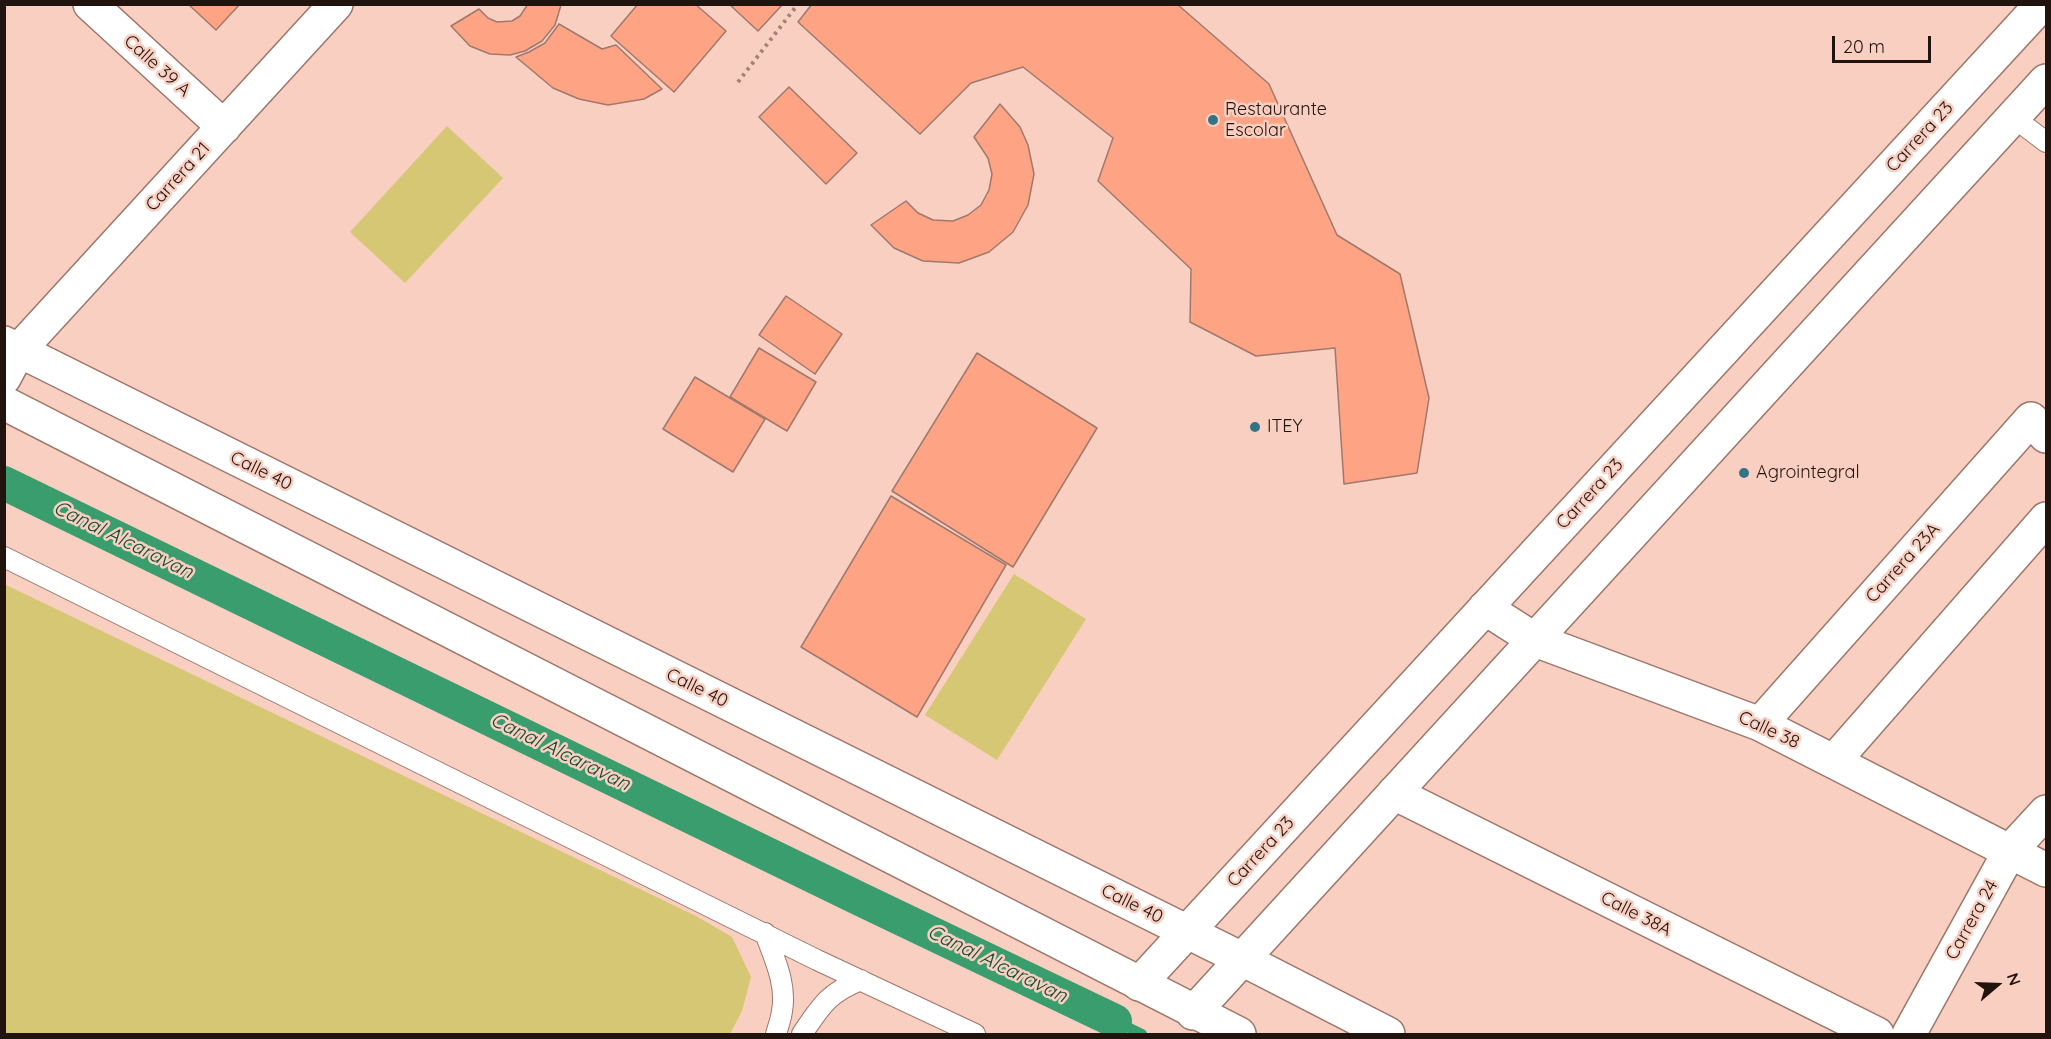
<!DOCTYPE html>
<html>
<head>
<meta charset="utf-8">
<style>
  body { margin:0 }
  #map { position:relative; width:2051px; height:1039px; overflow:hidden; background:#f9cfc1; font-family:Quicksand,sans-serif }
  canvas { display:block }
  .frame { position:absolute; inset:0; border:6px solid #21130e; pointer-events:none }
  .north { position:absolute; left:1967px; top:955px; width:60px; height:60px; -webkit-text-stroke:4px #f9cfc1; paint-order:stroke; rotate:71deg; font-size:16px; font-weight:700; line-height:24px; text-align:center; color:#21130e }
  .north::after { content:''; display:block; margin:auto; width:21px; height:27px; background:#21130e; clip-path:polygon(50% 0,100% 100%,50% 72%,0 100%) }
  .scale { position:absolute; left:1832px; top:36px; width:99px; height:27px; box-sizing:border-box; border:3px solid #21130e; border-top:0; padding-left:8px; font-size:18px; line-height:21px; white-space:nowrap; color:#21130e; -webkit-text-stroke:4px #f9cfc1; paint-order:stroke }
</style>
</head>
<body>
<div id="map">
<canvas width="2051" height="1039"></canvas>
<div class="frame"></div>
<div class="north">N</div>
<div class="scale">20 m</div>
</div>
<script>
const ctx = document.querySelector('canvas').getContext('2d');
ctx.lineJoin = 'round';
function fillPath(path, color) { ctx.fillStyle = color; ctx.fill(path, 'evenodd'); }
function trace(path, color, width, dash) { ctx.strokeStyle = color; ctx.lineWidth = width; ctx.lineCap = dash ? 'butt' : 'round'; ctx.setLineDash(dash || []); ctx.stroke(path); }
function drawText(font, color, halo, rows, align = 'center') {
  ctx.font = font + ' Quicksand,sans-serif'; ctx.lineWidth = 5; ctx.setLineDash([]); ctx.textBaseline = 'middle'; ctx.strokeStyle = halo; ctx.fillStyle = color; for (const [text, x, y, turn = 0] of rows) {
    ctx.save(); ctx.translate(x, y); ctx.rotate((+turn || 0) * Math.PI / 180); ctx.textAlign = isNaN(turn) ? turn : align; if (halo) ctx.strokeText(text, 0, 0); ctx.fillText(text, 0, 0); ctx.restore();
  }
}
fillPath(new Path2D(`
  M447,126L503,178L405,283L350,232Z
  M1014,574L1086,619L997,760L925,715Z
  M4,584L696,916L732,937L751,977L742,1011L730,1034H5Z`), '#d6c775');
trace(new Path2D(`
  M1115,1021L1142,1034`), '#3a9d6e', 10);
trace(new Path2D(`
  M4,483L862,900L1115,1021`), '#3a9d6e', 34);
const building = new Path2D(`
  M188,4H240L216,30Z
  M528,4L561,5L555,25L542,41L525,51L510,55L490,54L470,46L451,26L479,9L488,18L497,22L512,21L520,16Z
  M638,4H695L726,31L674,92L611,36Z
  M729,4H783L758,31Z
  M812,4H1177L1269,84L1337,235L1400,274L1429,398L1417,473L1344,484L1335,348L1256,356L1190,322L1191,269L1098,181L1113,138L1023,67L971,83L920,134L798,22Z
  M559,24L602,49L616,45L662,89L644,99L608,105L579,99L553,88L516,57L529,52L545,43Z
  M789,87L857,153L826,184L759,117Z
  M1000,104L1020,127L1028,145L1034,174L1028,205L1013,232L989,252L959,263L923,261L894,248L871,225L906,201L918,213L933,220L953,221L968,215L981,205L989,190L992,174L988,158L974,137Z
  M786,296L842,334L815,374L759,335Z
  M759,348L816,382L787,431L730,397Z
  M977,353L1097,428L1013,567L892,491Z
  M695,377L765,419L733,472L663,429Z
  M891,496L1006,565L917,717L801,647Z`);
fillPath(building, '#ffa385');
trace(building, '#9f796d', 1.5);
const service = new Path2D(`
  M2013,117L2046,142
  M4,557L817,960L975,1034
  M765,933C774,958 787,984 782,1011C781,1019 778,1027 776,1034
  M802,1034C821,1006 828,993 861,980`);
const minor = new Path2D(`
  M90,4L224,127
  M4,378L19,350L336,4
  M1485,608L1535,640L1760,724L2046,870
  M1760,724L2031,419L2046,436
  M1834,761L2046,519
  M1394,793L1877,1034
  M1909,1034L2010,851L2046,812`);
const tertiary = new Path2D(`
  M1139,984L2042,4
  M1193,1013L2046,81`);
const secondary = new Path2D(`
  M4,343L1242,959L1388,1034
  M4,403L1239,1034`);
trace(service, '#9c766a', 22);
trace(minor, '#9c766a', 36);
trace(tertiary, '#9c766a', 36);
trace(secondary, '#9c766a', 36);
trace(new Path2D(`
  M738,82L798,4`), '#a08277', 4, [3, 4.5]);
trace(service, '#fff', 20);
trace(minor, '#fff', 33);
trace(tertiary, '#fff', 33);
trace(secondary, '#fff', 33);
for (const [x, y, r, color] of [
  [1213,120,6,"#327386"],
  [1255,427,6,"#327386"],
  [1744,473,6,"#327386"]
]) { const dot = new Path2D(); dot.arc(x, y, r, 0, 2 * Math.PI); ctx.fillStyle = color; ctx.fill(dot); trace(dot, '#f9cfc1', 2); }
drawText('18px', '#21130e', '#f9cfc1', [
  ["Calle 39 A",157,66,42],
  ["Carrera 23",1920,137,-47],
  ["Carrera 21",178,177,-48],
  ["Calle 40",261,471,26],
  ["Carrera 23",1590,494,-47],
  ["Carrera 23A",1903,563,-48],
  ["Calle 40",697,688,26],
  ["Calle 38",1769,730,25],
  ["Carrera 23",1261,852,-47],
  ["Calle 40",1132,904,26],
  ["Calle 38A",1636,914,27],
  ["Carrera 24",1972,920,-61]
]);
drawText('18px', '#21130e', '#f9cfc1', [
  ["Restaurante",1225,110],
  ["Escolar",1225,131],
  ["ITEY",1267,427],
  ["Agrointegral",1756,473]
], 'left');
drawText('italic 20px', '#184c34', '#f9cfc1', [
  ["Canal Alcaravan",123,540,26],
  ["Canal Alcaravan",560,752,26],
  ["Canal Alcaravan",997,964,26]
]);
</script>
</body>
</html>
